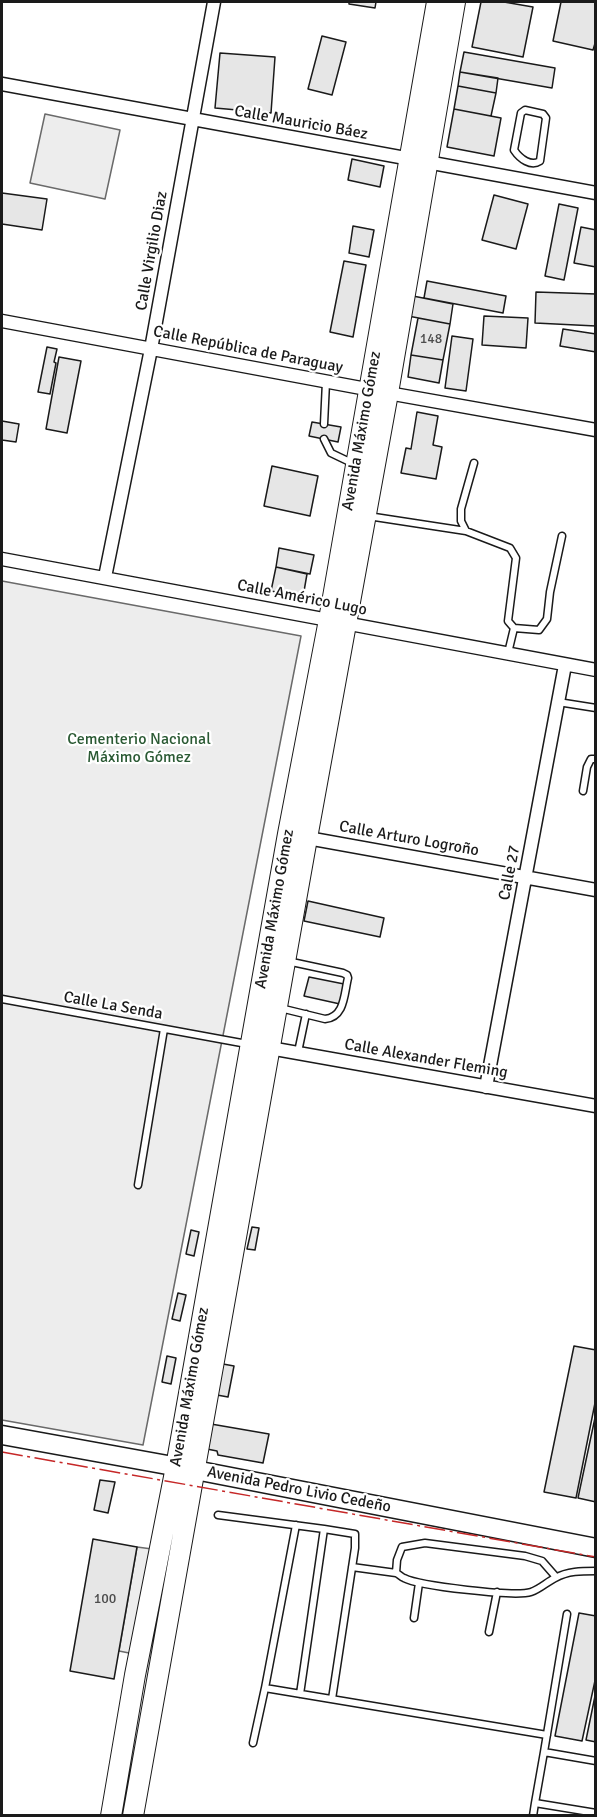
<!DOCTYPE html>
<html>
<head>
<meta charset="utf-8">
<style>
  body { margin:0 }
  #map { position:relative; width:597px; height:1817px; overflow:hidden; background:#fff; font-family:Signika,sans-serif }
  canvas { display:block }
  .frame { position:absolute; inset:0; border:3px solid #1a1a1a; pointer-events:none }
</style>
</head>
<body>
<div id="map">
<canvas width="597" height="1817"></canvas>
<div class="frame"></div>
</div>
<script>
const ctx = document.querySelector('canvas').getContext('2d');
ctx.lineJoin = 'round';
function fillPath(path, color) { ctx.fillStyle = color; ctx.fill(path, 'evenodd'); }
function trace(path, color, width, dash) { ctx.strokeStyle = color; ctx.lineWidth = width; ctx.lineCap = dash ? 'butt' : 'round'; ctx.setLineDash(dash || []); ctx.stroke(path); }
function drawText(font, color, halo, rows, align = 'center') {
  ctx.font = font + ' Signika,sans-serif'; ctx.lineWidth = 4.5; ctx.setLineDash([]); ctx.textBaseline = 'middle'; ctx.strokeStyle = halo; ctx.fillStyle = color; for (const [text, x, y, turn = 0] of rows) {
    ctx.save(); ctx.translate(x, y); ctx.rotate((+turn || 0) * Math.PI / 180); ctx.textAlign = isNaN(turn) ? turn : align; if (halo) ctx.strokeText(text, 0, 0); ctx.fillText(text, 0, 0); ctx.restore();
  }
}
const built = new Path2D(`
  M45,114L120,130L105,199L30,183Z
  M2,581L301,636L143,1445L2,1420Z
  M137,1547L152,1549L134,1654L119,1651Z`);
fillPath(built, '#ededed');
trace(built, '#6a6a6a', 1.5);
const building = new Path2D(`
  M349,2H376L375,8L349,4Z
  M481,2H504L533,7L523,57L472,47Z
  M561,2H596V40L593,50L553,41Z
  M322,36L346,42L332,95L308,89Z
  M464,52L555,68L552,88L460,72Z
  M220,53L275,57L271,113L215,108Z
  M460,72L498,78L496,93L458,86Z
  M458,86L496,93L491,116L454,109Z
  M454,109L501,118L494,156L447,147Z
  M352,159L384,166L380,187L348,180Z
  M2,193L47,199L42,230L2,224Z
  M494,195L528,204L516,249L482,240Z
  M559,204L578,208L564,280L545,276Z
  M353,226L374,230L369,257L349,253Z
  M581,227L596,230V267L574,263Z
  M344,261L366,265L353,337L330,332Z
  M427,281L506,296L503,313L424,298Z
  M536,292L596,294V326L535,323Z
  M413,296L453,304L450,324L408,316Z
  M484,316L528,318L526,348L482,345Z
  M418,318L450,324L443,360L411,355Z
  M563,329L596,334V352L560,346Z
  M452,336L473,339L466,391L445,388Z
  M47,347L57,349L54,362L56,363L50,394L38,392Z
  M411,355L443,360L439,383L408,377Z
  M59,357L81,361L67,433L46,429Z
  M417,412L438,416L433,445L442,447L436,479L401,473L406,448L411,449Z
  M2,421L19,424L16,442L2,440Z
  M312,422L341,427L338,442L309,436Z
  M272,466L318,476L310,516L264,506Z
  M279,548L314,555L310,574L276,567Z
  M276,567L307,574L303,597L271,591Z
  M308,901L384,918L380,937L304,921Z
  M309,977L344,984L340,1004L304,996Z
  M252,1227L259,1228L255,1250L247,1249Z
  M191,1230L199,1232L194,1256L186,1254Z
  M178,1293L186,1295L180,1321L172,1319Z
  M574,1346L596,1350V1398L576,1498L544,1492Z
  M167,1356L176,1358L171,1384L162,1382Z
  M223,1364L234,1366L228,1397L217,1395Z
  M596,1413V1502L578,1498Z
  M211,1424L269,1434L263,1463L218,1455L217,1451L207,1449Z
  M100,1480L115,1482L108,1513L94,1510Z
  M93,1539L137,1547L114,1679L70,1671Z
  M579,1613L596,1616V1676L582,1741L555,1736Z
  M596,1691V1742L586,1740Z`);
fillPath(building, '#e6e6e6');
trace(building, '#1a1a1a', 1.5);
const lane = new Path2D(`
  M525,110L543,114L546,118L540,161C531,167 520,159 514,150L521,113Z
  M324,424L326,382
  M324,439L331,453L354,464
  M474,463L461,509V521L466,531L510,548L516,558L508,621L514,628L508,653
  M368,516L466,531
  M514,628L539,630L547,619L550,592L562,536
  M558,702L596,708
  M583,791L587,767L591,759H596
  M2,999L247,1044
  M280,1008L325,1019C345,1017 344,994 348,978L347,975L343,973L287,961
  M298,1052L306,1014
  M138,1185L164,1029
  M218,1515L324,1529
  M352,1567L396,1573
  M556,1577L542,1561L525,1556L425,1543L402,1547L397,1560L396,1573C399,1574 401,1577 404,1578C419,1586 515,1597 531,1592C540,1589 547,1582 555,1578C568,1571 581,1571 596,1571
  M414,1618L419,1583
  M489,1632L497,1592
  M265,1688L296,1525
  M300,1694L324,1529L355,1534V1548L332,1699
  M253,1743L265,1688L547,1735
  M544,1752L567,1614
  M596,1761L544,1752L535,1803L596,1813
  M533,1816L535,1803`);
const street = new Path2D(`
  M2,84L596,193
  M2,321L388,393L596,430
  M2,559L596,670
  M105,577L151,349L214,2
  M302,837L596,890
  M264,1047L596,1106
  M486,1087L565,665`);
const secondary = new Path2D(`
  M2,1435L195,1470L596,1548`);
const primary = new Path2D(`
  M111,1816L135,1675L176,1467L288,834L329,620L437,2
  M133,1816L307,838L388,393L455,2`);
trace(lane, '#1a1a1a', 9);
trace(street, '#1a1a1a', 15);
trace(secondary, '#1a1a1a', 21);
trace(primary, '#1a1a1a', 22);
trace(lane, '#fff', 6);
trace(street, '#fff', 12);
trace(secondary, '#fff', 18);
trace(primary, '#fff', 20);
trace(new Path2D(`
  M2,1452L596,1557`), '#c62828', 1.5, [21, 4.5, 3, 4.5]);
drawText('14px', '#4d4d4d', null, [
  ["148",431,339],
  ["100",105,1599]
]);
drawText('16px', '#1a1a1a', '#fff', [
  ["Calle Mauricio Báez",301,123,10],
  ["Calle Virgilio Diaz",152,251,-80],
  ["Calle República de Paraguay",248,350,11],
  ["Avenida Máximo Gómez",362,431,-80],
  ["Calle Américo Lugo",302,598,11],
  ["Calle Arturo Logroño",409,839,10],
  ["Calle 27",510,873,-79],
  ["Avenida Máximo Gómez",275,909,-80],
  ["Calle La Senda",113,1006,10],
  ["Calle Alexander Fleming",426,1059,10],
  ["Avenida Máximo Gómez",190,1387,-80],
  ["Avenida Pedro Livio Cedeño",299,1490,11]
]);
drawText('16px', '#2b5a34', '#fff', [
  ["Cementerio Nacional",139,740],
  ["Máximo Gómez",139,758]
]);
</script>
</body>
</html>
